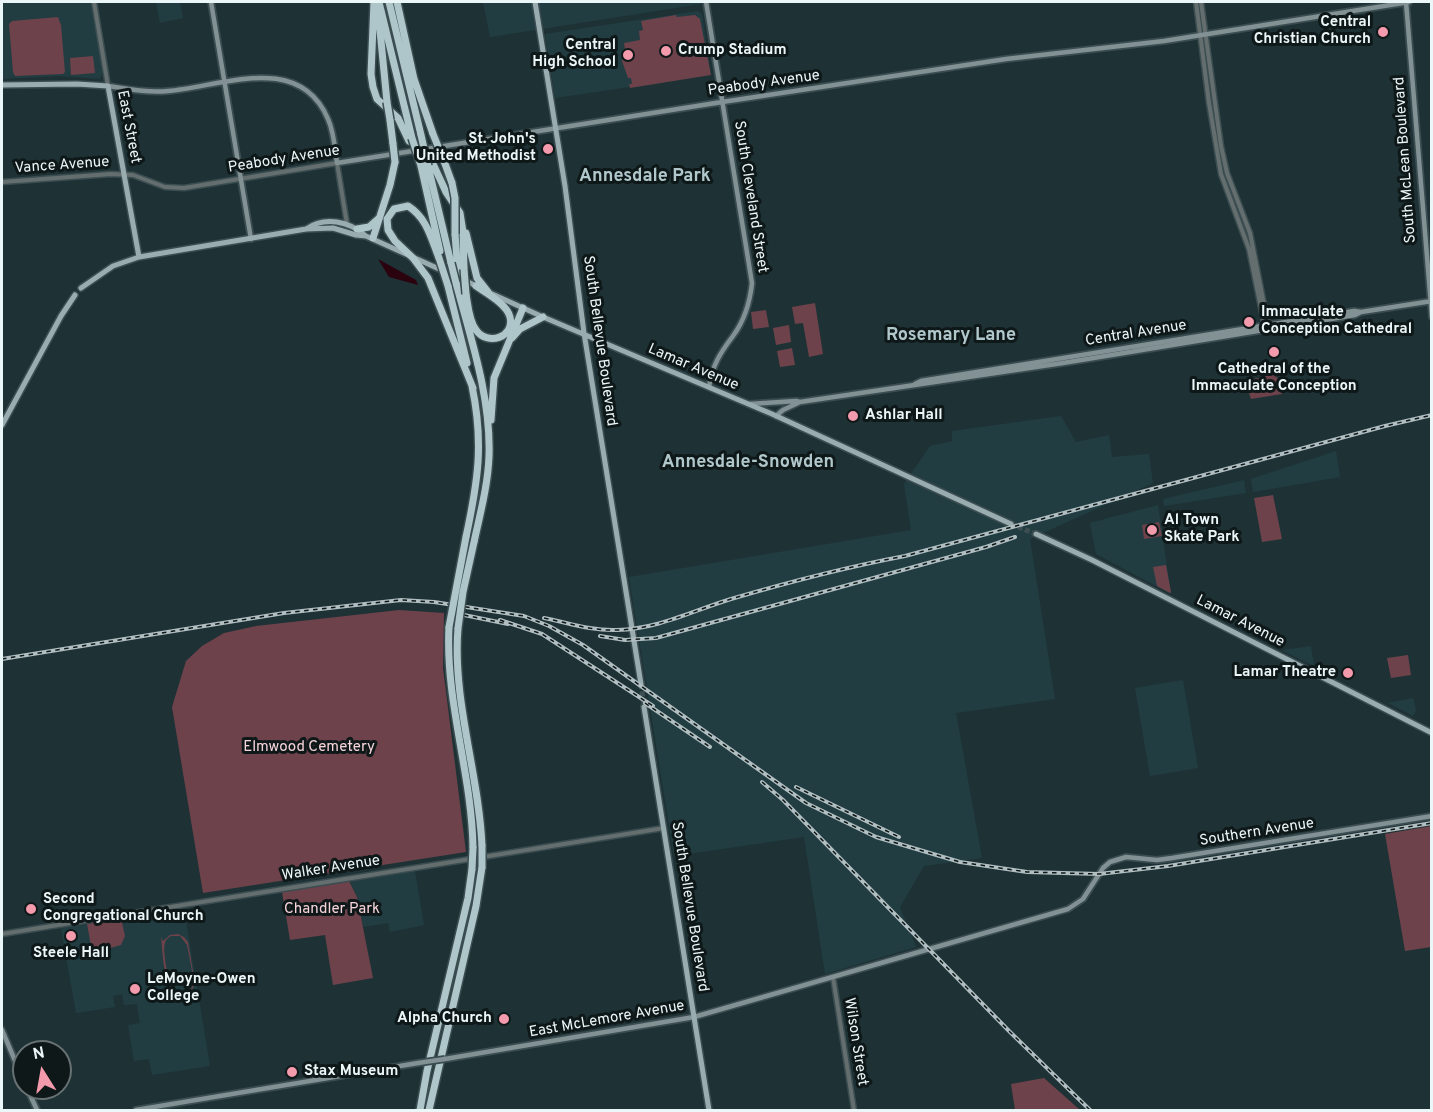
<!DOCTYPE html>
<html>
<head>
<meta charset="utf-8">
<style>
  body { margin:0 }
  #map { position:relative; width:1433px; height:1112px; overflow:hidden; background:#1e3235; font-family:Overpass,sans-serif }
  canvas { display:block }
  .frame { position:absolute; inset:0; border:3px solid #ebf6f9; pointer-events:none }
  .north { position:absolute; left:12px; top:1040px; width:60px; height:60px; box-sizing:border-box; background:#0f1819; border:2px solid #677173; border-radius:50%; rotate:349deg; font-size:16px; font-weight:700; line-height:24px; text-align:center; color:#ebf6f9 }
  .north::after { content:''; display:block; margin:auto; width:21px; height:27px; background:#f39aac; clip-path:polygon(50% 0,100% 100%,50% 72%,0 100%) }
</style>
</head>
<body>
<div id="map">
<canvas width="1433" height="1112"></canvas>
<div class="frame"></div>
<div class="north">N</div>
</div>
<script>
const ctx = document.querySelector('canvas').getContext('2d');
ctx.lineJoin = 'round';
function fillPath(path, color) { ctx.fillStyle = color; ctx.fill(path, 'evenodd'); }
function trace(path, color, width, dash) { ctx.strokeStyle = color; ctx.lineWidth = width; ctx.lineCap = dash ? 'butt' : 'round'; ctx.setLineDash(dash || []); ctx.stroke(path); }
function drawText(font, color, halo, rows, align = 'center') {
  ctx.font = font + ' Overpass,sans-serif'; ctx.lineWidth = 6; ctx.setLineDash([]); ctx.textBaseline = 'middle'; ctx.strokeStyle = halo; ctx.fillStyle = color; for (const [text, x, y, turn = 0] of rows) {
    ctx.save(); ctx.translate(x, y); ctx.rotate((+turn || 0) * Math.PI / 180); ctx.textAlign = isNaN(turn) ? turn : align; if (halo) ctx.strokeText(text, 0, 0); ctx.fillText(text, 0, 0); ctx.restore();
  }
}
fillPath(new Path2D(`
  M2,2H92L103,73L100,79L61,76L2,79Z
  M156,2H180L183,18L160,23Z
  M483,2H701V4L490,37Z
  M698,11L702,14L711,75L555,98L545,34Z
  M1061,416L1076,442L1109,435L1112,457L1149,454L1153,483L1030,539L1055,699L956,713L982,858L924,866L900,907L916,947L825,974L804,837L674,856L629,577L911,530L904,484L930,446L952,441V431Z
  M1336,451L1340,477L1253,492L1251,479Z
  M1244,480L1246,493L1164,506L1163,499Z
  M1158,505L1171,594L1096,554L1090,523Z
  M1311,646L1314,666L1283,651V650Z
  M1183,680L1198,768L1150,776L1135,688Z
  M1413,698L1416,710L1413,716L1388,703Z
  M415,871L424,925L390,932L388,923L363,927L357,897L350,882Z
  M184,909L210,1066L152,1075L149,1059L134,1061L128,1025L140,1023L137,1004L124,1005L122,994L113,996L115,1007L76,1013L61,928Z`), '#213d42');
fillPath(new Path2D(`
  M676,15L677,17L695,15L700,19L711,75L630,88L629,84H632L631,78H628L622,61L625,50L624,43L640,40L639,31L643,30L641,21Z
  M58,17L61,25L65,72L63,74L15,76L13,72L9,24L12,21Z
  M93,56L95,73L71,75L70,58Z
  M815,303L823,354L809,357L803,323L811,322L795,324L792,307Z
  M766,310L769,327L753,329L751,312Z
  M789,325L791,342L776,345L773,328Z
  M792,348L795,365L780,367L777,351Z
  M1267,374H1271L1278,378L1282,394L1251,399L1249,393L1253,392L1252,379L1260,378Z
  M1273,495L1282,539L1262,542L1254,498Z
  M1159,522L1162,536L1144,539L1142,525Z
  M1166,565L1171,592L1170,593L1157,586L1153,567Z
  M399,610L444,613L443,668L466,852L203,893L172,707L186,661L202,646L224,633L256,626Z
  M1408,655L1411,675L1391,678L1387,658Z
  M1431,826V947L1405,951L1385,834Z
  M349,881L357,897L373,978L333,985L325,935L290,940L282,892Z
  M121,918L125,936L121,945L100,951L91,946L87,924Z
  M178,934L184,937L188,942L195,983L191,992C163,1008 163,953 161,937L163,941L170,935ZM171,936H180L187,945L194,981L191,989L185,993L174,991C169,985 162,951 165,943C166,939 168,938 171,936Z
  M1044,1078L1080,1110H1015L1011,1084Z`), '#6d424b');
fillPath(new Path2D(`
  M378,259L416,280L418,285L389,277Z`), '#2a030f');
trace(new Path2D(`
  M1011,524L1036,534
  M641,684L644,707`), '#3d4f52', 5, [5, 2.5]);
const tertiary = new Path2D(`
  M94,2L108,86
  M1196,2L1209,103L1221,174L1249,249L1265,327
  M1201,2L1221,146L1227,173L1250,233L1268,325
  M2,182L111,174L133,175L165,187L184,188L337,163L347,224
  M2,934L664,828
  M833,977L854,1110`);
const secondary = new Path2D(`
  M211,2L251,239
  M706,2L752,283C750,302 744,321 733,336C720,353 712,366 709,387
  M1406,2L1432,317
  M108,86C128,89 148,93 168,91C220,87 299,51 328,119C334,132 335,149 337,163L722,102L1006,59L1164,41L1409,2
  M915,384L921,381L1354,311L1361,312L1432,301
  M749,404L796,401L800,402
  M776,416L783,410L800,402L1063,363L1355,315L1361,312
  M2,1030L24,1082
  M445,1059L694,1017L1068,909L1083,899L1103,868L1110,862L1126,857L1157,860L1172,858L1432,816
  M27,1088L37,1110
  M136,1110L418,1063`);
const primary = new Path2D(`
  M535,2L565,186L584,333L641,684
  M2,85L77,84L108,86L139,257
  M306,229C325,216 349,221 366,236L479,287
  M81,288L113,266L139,257L306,229L333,228L356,235L366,236
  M490,293L543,317L772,414L1011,524
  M2,425L61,316L75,295
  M1036,534L1092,560L1432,733
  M644,707L709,1110`);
const motorway = new Path2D(`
  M374,2L371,74L373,87L377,99L398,118L409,141
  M379,2L412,138
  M389,2L421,135
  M397,2L414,79L433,134
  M378,10L387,102
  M390,120L393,144
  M444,161L452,183
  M433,164L446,192L460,213L463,232L464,269
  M421,166L440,251
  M428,166L451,263
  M357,229L369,227L378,219
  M466,233L477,278L488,292
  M455,234L458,273
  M373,238L390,185L395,162
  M439,258C431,238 427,218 408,206L394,209L387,219L388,230L395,241L413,258L428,278L473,388
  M456,283C471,339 491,398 489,456C488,485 480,514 474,542
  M448,286L467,363
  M466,294C468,306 469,321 476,330C487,346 515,338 510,317C507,304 486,293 476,286
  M512,338L520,329L543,317
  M491,420L494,378L523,308
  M466,537C478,481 484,443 472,386
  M449,627C445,702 472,774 473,848
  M458,628C452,700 479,774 482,846
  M420,1110L427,1071L468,898L472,869
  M429,1110L476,906L482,867`);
trace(tertiary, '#3b4d50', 7);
trace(secondary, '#3b4d50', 8);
trace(primary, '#3b4d50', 8);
trace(motorway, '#3b4d50', 10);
trace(tertiary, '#646e6f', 4);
trace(secondary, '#829194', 4.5);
trace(primary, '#99acb0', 5);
trace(motorway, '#aec5c9', 7);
const rail = new Path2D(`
  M464,615L508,624
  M544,618C569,623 591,631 617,630C658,629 692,611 731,599C789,582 847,567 905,556L1385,426L1432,415
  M500,620L542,634L653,706
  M600,636L625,640L656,638L986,547L1015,537
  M2,659L284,613L401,600L434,602L524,616L549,626L583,645L806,803L876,837L960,862L1027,872L1099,874L1168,866L1432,823
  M645,703L710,747
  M762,782L783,800L1010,1032L1090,1110
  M796,787L899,837`);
trace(rail, '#b0bec1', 4);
trace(rail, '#0f1819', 1.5, [4.5]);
const secondaryBridge = new Path2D(`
  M418,1063L445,1059`);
const motorwayBridge = new Path2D(`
  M387,102L390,120
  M433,134L444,161
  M421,135L428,166
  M412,138L421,166
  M393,144L395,162
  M452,183L455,198V234
  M439,258L448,286
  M451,263L456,283
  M464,269L466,294
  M449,627L466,537
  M458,628L463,592L474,542
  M482,867V846
  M472,869L473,848`);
trace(secondaryBridge, '#3b4d50', 8, []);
trace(motorwayBridge, '#3b4d50', 10, []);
trace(secondaryBridge, '#829194', 4.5);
trace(motorwayBridge, '#aec5c9', 7);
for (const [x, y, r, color] of [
  [1383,32,6,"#f39aac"],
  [666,51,6,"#f39aac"],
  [628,55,6,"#f39aac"],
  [548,149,6,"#f39aac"],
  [1249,322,6,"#f39aac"],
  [1274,352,6,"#f39aac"],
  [853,416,6,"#f39aac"],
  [1152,530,6,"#f39aac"],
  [1348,673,6,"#f39aac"],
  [31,909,6,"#f39aac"],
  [71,936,6,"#f39aac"],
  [135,989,6,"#f39aac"],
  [504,1019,6,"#f39aac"],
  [292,1072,6,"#f39aac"]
]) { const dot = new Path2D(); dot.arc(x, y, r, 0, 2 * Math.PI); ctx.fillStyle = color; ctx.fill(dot); trace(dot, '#0f1819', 2); }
drawText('bold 15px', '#ebf6f9', '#0f1819', [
  ["Central",1371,23,"right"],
  ["Christian Church",1371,40,"right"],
  ["Central",616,46,"right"],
  ["High School",616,63,"right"],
  ["Crump Stadium",678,51],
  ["St. John's",536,140,"right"],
  ["United Methodist",536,157,"right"],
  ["Immaculate",1261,313],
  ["Conception Cathedral",1261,330],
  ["Cathedral of the",1274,370,"center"],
  ["Immaculate Conception",1274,387,"center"],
  ["Ashlar Hall",865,416],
  ["Al Town",1164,521],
  ["Skate Park",1164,538],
  ["Lamar Theatre",1336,673,"right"],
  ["Second",43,900],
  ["Congregational Church",43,917],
  ["Steele Hall",71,954,"center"],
  ["LeMoyne-Owen",147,980],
  ["College",147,997],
  ["Alpha Church",492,1019,"right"],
  ["Stax Museum",304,1072]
], 'left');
drawText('15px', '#ebf6f9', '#0f1819', [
  ["Peabody Avenue",764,84,-8],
  ["East Street",128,127,79],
  ["Peabody Avenue",284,160,-9],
  ["South McLean Boulevard",1406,160,-94],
  ["Vance Avenue",62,166,-4],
  ["South Cleveland Street",750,197,81],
  ["Central Avenue",1136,334,-9],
  ["South Bellevue Boulevard",599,341,82],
  ["Lamar Avenue",693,368,23],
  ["Lamar Avenue",1240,622,27],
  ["Southern Avenue",1257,833,-9],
  ["Walker Avenue",331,869,-9],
  ["South Bellevue Boulevard",689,907,81],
  ["East McLemore Avenue",607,1020,-10],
  ["Wilson Street",855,1042,81]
]);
drawText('15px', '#f7d5db', '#0f1819', [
  ["Elmwood Cemetery",309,748],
  ["Chandler Park",332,910]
]);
drawText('bold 18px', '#b0c7cb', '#0f1819', [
  ["Annesdale Park",645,177],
  ["Rosemary Lane",951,336],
  ["Annesdale-Snowden",748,463]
]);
</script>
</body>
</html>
